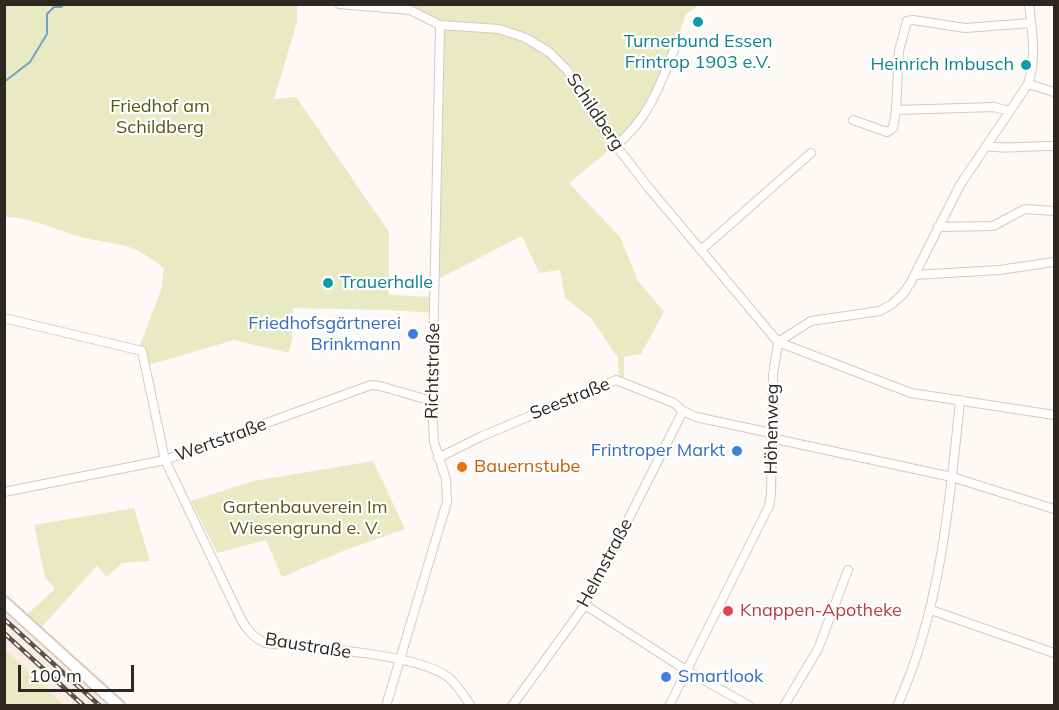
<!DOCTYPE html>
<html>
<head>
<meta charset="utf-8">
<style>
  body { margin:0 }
  #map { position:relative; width:1059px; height:710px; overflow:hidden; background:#fdf9f7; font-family:Mulish,sans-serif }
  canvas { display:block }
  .frame { position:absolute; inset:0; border:6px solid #2d2621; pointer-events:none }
  .scale { position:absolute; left:18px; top:665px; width:116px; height:27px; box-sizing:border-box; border:3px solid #2d2621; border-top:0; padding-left:8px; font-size:18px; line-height:21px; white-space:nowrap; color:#2d2621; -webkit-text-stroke:4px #fff; paint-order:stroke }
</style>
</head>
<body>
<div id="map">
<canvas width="1059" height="710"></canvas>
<div class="frame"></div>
<div class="scale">100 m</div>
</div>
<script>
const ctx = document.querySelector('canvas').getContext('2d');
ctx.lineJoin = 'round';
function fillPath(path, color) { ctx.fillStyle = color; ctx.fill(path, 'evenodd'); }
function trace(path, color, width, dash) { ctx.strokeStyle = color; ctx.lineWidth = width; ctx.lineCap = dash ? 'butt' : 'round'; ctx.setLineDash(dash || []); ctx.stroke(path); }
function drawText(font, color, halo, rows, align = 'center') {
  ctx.font = font + ' Mulish,sans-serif'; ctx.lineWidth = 4.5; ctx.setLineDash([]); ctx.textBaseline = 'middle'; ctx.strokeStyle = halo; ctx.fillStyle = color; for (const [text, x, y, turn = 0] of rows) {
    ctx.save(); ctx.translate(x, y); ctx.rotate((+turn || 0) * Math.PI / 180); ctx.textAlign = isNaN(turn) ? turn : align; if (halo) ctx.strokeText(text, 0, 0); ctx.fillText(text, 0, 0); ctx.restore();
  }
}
fillPath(new Path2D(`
  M4,612L107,705H64L5,650Z`), '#fcece2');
fillPath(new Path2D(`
  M4,5H297V22L274,99L296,97L389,232V295L435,297V313L388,310L293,308L292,336H293L289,353L234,340L145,366L140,345L161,290L164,268C154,261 143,252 132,248C118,243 96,241 81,237C56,230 31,217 5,217Z
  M409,5H699L686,14L677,40L649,108L627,136L569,183L620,237L638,281L664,312L641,354L624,357V378L619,379L618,358L591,318L565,298L560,270L539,273L522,236L436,280L444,21L409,11Z
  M373,461L405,529L343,551L282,577L266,540L217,553L191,501L253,481Z
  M134,508L150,561L122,563L107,577L97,566L38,631L24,617L55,589L45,577L34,525Z
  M4,650H5L64,705H5Z`), '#e7eac3');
trace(new Path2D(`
  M4,82L30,62L47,34V14L54,7H61L64,4`), '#74a1c6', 2);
const street = new Path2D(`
  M339,4L410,10L440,25L499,29L526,38L549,52L567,70L604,130L648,187L778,342L911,393L1054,415
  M1028,84L1054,92
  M896,110L899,51L907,21L913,20L965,28L1031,23
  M853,120L887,132L893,128L896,110L994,107L1010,111
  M616,145C649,120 662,80 677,42
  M987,146C1009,150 1032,145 1054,146
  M938,227L993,226L1025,209L1054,211
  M701,250L811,153
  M915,275L999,270L1054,262
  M4,318L142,351L165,460L241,619C247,630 253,637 265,643C307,647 416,653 448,677C457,684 464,696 471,706
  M771,438L952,477L1054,509
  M438,458L480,437L616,380L674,403L683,411L696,417L771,433
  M4,492L165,460L371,385L380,386L432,401
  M585,605L686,670L750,706
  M931,610L1054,653
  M386,706L447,502L446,479L434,442L432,401L440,25
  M512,706L585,605L683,411
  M669,706L769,506L771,495L773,375L778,342L811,321L880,311L892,304L903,294L911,282L960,185L1028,84C1037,58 1032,31 1029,4
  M784,706L818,649L848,570
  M897,706C940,613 950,501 960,400`);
const secondary = new Path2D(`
  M4,602L119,706`);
trace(street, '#dac8bc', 10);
trace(secondary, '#dac8bc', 14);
trace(street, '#fff', 8);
trace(secondary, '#fff', 10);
const rail = new Path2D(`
  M4,619L100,706
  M4,633L84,706`);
trace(rail, '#59524e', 4.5);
trace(rail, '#fff', 2, [7]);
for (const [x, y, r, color] of [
  [698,22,6,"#0f9aa8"],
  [1026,65,6,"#0f9aa8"],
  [328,283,6,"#0f9aa8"],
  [413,334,6,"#3f7fe0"],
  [737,451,6,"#3f7fe0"],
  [462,467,6,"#e8710a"],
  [728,611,6,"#e0444e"],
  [666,677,6,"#3f7fe0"]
]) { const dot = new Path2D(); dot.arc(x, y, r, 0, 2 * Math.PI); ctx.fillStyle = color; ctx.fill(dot); trace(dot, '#fff', 2); }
drawText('18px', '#0d838f', '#fff', [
  ["Turnerbund Essen",698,42],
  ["Frintrop 1903 e.V.",698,63],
  ["Heinrich Imbusch",1014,65,"right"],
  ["Trauerhalle",340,283,"left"]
]);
drawText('18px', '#555719', '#fff', [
  ["Friedhof am",160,107],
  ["Schildberg",160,128],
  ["Gartenbauverein Im",305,508],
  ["Wiesengrund e. V.",305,529]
]);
drawText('18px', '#2d2621', '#fff', [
  ["Schildberg",595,112,56],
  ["Richtstraße",433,371,-89],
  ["Seestraße",570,399,-22],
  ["Höhenweg",772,429,-89],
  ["Wertstraße",221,440,-20],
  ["Helmstraße",605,563,-62],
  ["Baustraße",308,646,9]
]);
drawText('18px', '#366cbe', '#fff', [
  ["Friedhofsgärtnerei",401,324],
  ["Brinkmann",401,345],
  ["Frintroper Markt",725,451],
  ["Smartlook",678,677,"left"]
], 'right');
drawText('18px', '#c56008', '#fff', [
  ["Bauernstube",474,467]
], 'left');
drawText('18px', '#be3a42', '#fff', [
  ["Knappen-Apotheke",740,611]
], 'left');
</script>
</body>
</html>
